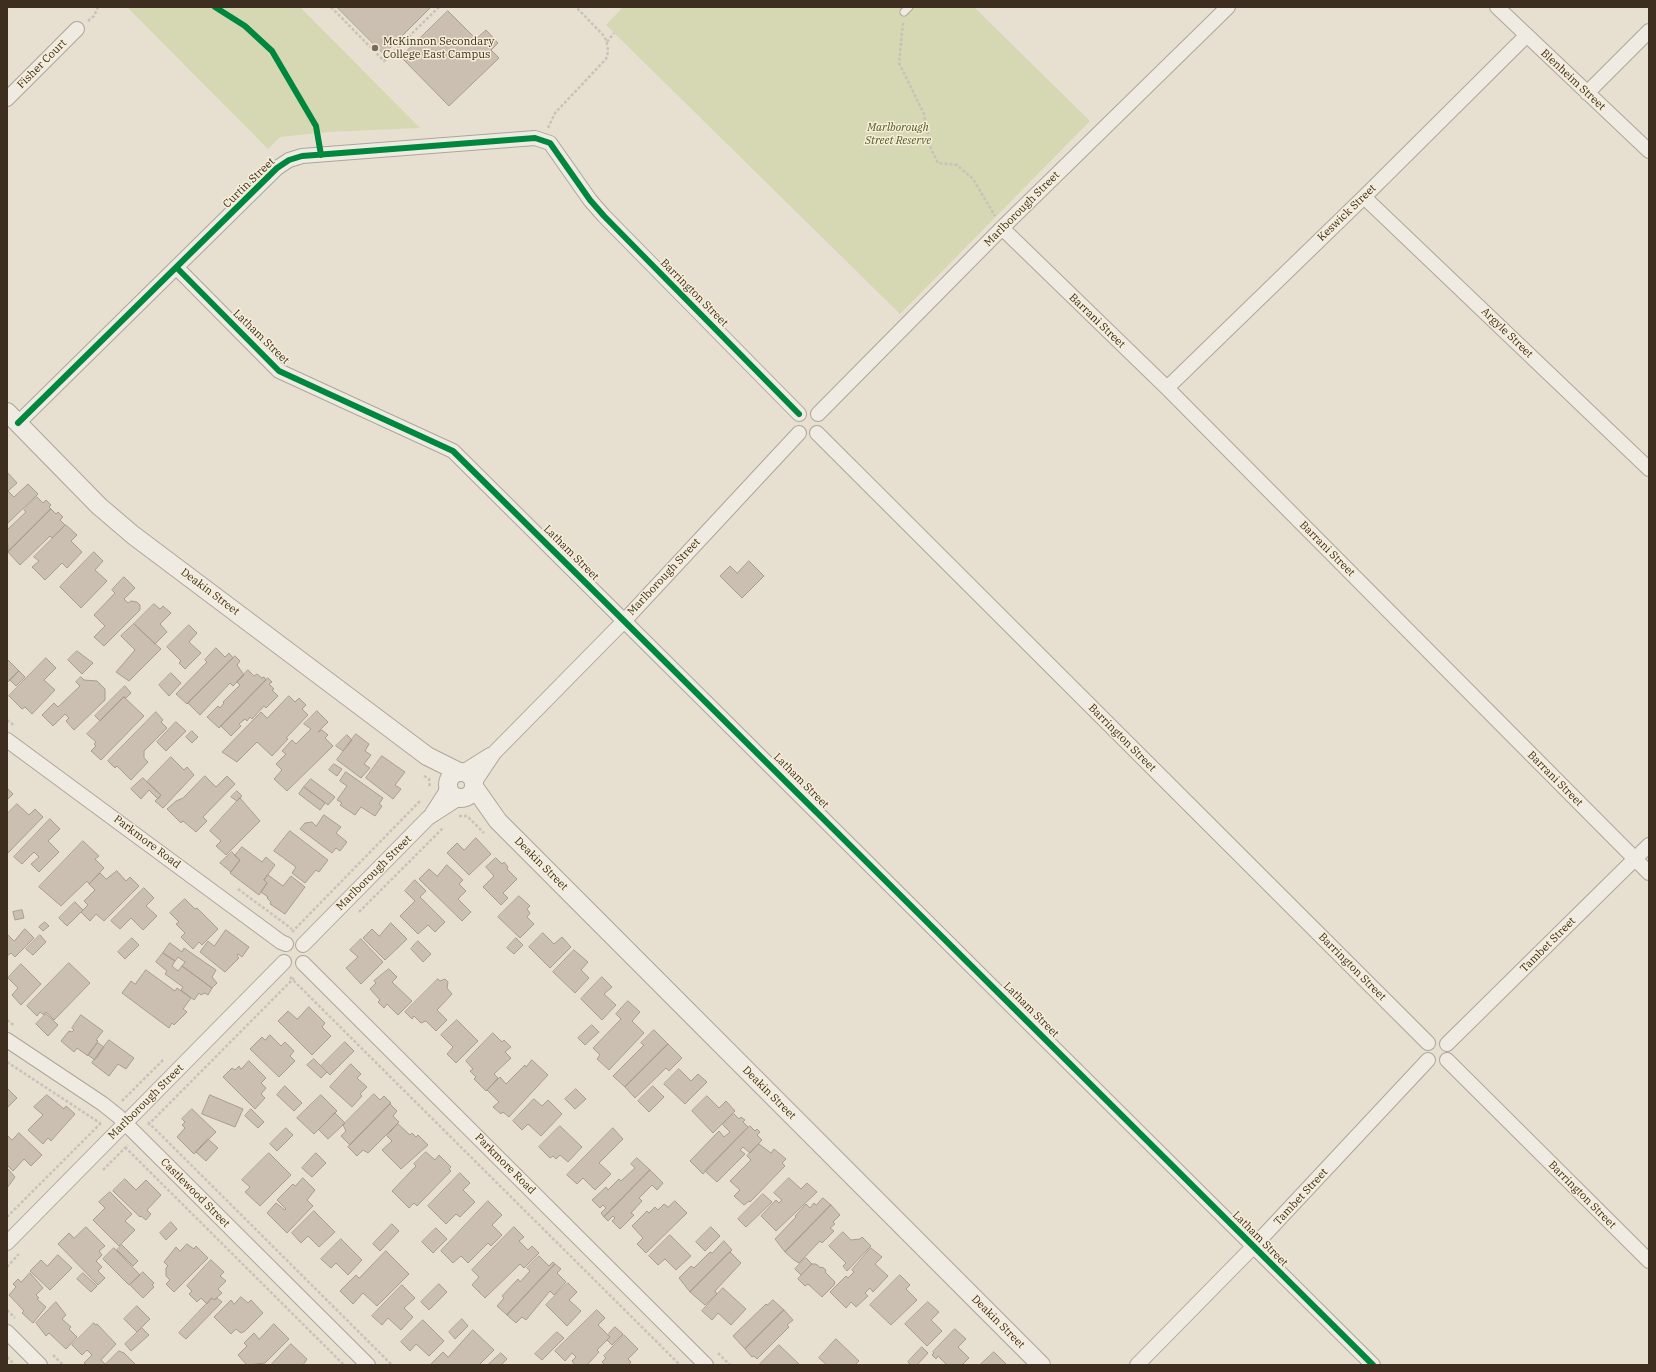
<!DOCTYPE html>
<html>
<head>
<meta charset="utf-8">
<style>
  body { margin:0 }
  #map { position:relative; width:1656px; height:1372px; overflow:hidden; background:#e7e0d1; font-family:"IBM Plex Serif",serif }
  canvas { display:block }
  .frame { position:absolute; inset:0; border:8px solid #3d2e20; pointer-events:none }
</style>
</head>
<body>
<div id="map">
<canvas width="1656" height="1372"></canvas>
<div class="frame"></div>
</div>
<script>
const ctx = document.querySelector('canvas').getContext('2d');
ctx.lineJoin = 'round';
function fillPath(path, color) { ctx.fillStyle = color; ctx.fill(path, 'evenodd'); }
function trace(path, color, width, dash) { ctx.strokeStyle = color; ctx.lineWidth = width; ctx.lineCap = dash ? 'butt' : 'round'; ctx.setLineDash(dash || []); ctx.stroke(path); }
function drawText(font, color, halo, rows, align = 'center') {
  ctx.font = font + ' "IBM Plex Serif",serif'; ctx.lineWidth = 3; ctx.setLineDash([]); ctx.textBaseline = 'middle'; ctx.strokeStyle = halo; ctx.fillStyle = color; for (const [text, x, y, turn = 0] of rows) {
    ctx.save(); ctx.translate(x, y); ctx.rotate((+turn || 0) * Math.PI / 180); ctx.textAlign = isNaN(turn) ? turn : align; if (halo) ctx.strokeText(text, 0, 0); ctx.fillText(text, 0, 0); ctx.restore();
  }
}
fillPath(new Path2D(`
  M127,7H300L420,128L328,132L280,137L268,149Z
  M623,7H974L1090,121L900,314L606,25Z`), '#d6d7b3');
const building = new Path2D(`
  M337,7H431L384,54Z
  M448,11L476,39L486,30L498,43L491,50L499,58L449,106L401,57Z
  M7,472L17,483L8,491L14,497L28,484L38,494L7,524Z
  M37,497L43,503L46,500L51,505L49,507L51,509L8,552L7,530L26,512L24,510Z
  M51,509L56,514L58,512L63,517L60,520L65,525L52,538L50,536L20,565L8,552Z
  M66,525L77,535L71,541L82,552L67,568L62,563L45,580L32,567L39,561L34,557Z
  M94,552L103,561L95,570L107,581L81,608L60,587Z
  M749,561L764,576L742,598L720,576L730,566L737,573Z
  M124,577L135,588L124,599L128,603L131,601L137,602L140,605V610L104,646L94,637L105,626L94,615L115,593L112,590Z
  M154,604L160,609L163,606L171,613L160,624L167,632L155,644L134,624Z
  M134,624L161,649L129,681L116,672L135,650L121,636Z
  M189,625L197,633L189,642L201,653L185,669L179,663L181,661L167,647Z
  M216,648L225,657L229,653L233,658L187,704L176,694L207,662L205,660Z
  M77,651L93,663L82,674L68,660Z
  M235,656L240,661L237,665L244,675L233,686L230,683L200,715L188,703Z
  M46,658L56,668L44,680L55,690L32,714L25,707L22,709L9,696Z
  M7,659L19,671L7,683Z
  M248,670L254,676L257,674L262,678L264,677L266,680L219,728L207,717L218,706L220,708L224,703L223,702L240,685L237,682Z
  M19,671L25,677L16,686L10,680Z
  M171,673L181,683L169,696L159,685Z
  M81,677L84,680L97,681L105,689V700L74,730L66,721L69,718L65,714L53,726L42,715L54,703L58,707L80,686L76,682Z
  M268,678L272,682L269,684L274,689L272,690L278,696L266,708L264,706L252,719L250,717L247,721L245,719L239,724L241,726L231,736L221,726Z
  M125,686L131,693L126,698L124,697L100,721L95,716Z
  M289,696L295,702L299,698L306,705L302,709L308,715L286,738L288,739L272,756L257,742L237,762L222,752L261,712L267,718Z
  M124,697L144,716L101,760L91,751L96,746L94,744L96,742L87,734Z
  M317,711L328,722L318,732L322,730L328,735L325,738L333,746L287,791L274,779L282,770L276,764L286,754L282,751L292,740L296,744L311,729L304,724Z
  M156,712L163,720L161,722L167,728L144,751V758L148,762L131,780L117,766L115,768L108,761Z
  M176,722L186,731L166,751L157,742Z
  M192,731L198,737L192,743L186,737Z
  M356,734L369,744L365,751L371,755L364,764L370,768L361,778L337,760Z
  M347,735L352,740L343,751L336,746Z
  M382,756L405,772L395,785L401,789L393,799L366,778Z
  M171,757L184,770L187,767L194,775L163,808L155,801L161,795L147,782Z
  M334,764L342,769L337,776L329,770Z
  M346,772L383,798L379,804L382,806L375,816L361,807L355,815L340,805L342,803L337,800L347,786L340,781Z
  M205,776L216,787L227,776L235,784L203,817L207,821L196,832L183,821L181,823L167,809L176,801L183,798Z
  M143,778L161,795L158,799L149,790L141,799L131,789Z
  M311,779L335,797L328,805L304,787Z
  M304,787L325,803L320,810L299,794Z
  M7,788L13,794L7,800Z
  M237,791L242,796L237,801L231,797Z
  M240,798L260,821L226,855L216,846L221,841L210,831Z
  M17,804L29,815L35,809L43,817L7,854V814Z
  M324,815L341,827L336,833L347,842L340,851L336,848L332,853L300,829L305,823L312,822L316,826Z
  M50,819L60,829L48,841L59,852L39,872L31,864L39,857L34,852L22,864L14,857Z
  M290,831L328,860L319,872L316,870L305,883L292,873L296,867L274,851Z
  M476,838L491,854L469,875L447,853L457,843L464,850Z
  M83,841L99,856L95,859L104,868L89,884L87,881L61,906L39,887Z
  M242,847L262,862L266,857L275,865L264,880L267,883L259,895L230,873L240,860L235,856Z
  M232,852L240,860L231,872L220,863Z
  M496,858L502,864L504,862L508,867L507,869L517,879L503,893L508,898L501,905L483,887L494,876L486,867Z
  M447,865L463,880L459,884L466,891L458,899L471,912L462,921L419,879L429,869L437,876Z
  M117,871L126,881L130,877L139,886L104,921L96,914L90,921L81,912L88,905L84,901L95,890L89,884L100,873L106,879Z
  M268,875L283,886L291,876L305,887L285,914L270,904L271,902L267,898L268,897L261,892L267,883L264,880Z
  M415,880L426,891L420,897L445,922L435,932L428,925L418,934L400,916L415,901L405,891Z
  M144,888L154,898L146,906L157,916L143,930L131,918L120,929L111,921Z
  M519,896L530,906L527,909L530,913L527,917L534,924L520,938L498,917Z
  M185,899L195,909L197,908L218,929L202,945L199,942L193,949L181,937L185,933L176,924L179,922L170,913Z
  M75,902L83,910L67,926L59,918Z
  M22,910L24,918L15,920L13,912Z
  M45,922L49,926L43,931L39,927Z
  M391,923L407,939L385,960L363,938L372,929L379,936Z
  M25,929L34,938L15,957L11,953L7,956V934L14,941Z
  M226,930L249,947L242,957L238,954L237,956L239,958L225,972L200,952L208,941L214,946Z
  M543,933L554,944L562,937L571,947L550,968L529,947Z
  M40,935L46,942L33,955L26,949Z
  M132,938L139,945L125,959L118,952Z
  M516,938L523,945L514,954L507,948Z
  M361,939L383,962L361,984L346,968L358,957L350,950Z
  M418,941L431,954L423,962L411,949Z
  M170,943L182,952L184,948L216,970L212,977L217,983L212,988L182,966L185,962L178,957L175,961L163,953Z
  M574,950L588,962L581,970L589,978L575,993L553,972Z
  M163,953L175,961L172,966L178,971L182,966L212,988L208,995L205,993L201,995L199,993L194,1000L181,990L183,987L165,974L167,971L156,962Z
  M69,963L90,983L54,1020L46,1012L44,1015L40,1012L37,1016L27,1006Z
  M21,964L41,984L21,1005L12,995L18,988L8,978Z
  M389,969L397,977L392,982L412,1001L398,1015L387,1004L384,1008L378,1002L380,1000L370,989L376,983L374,981Z
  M146,970L175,991L177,988L191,998L183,1009L187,1012L174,1025L172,1023L169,1028L122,993L131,981L135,984Z
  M602,977L612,987L604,994L616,1005L602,1020L581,999Z
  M438,979L440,981L445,979L448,982L447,988L452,994L437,1010L447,1020L436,1031L426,1021L421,1023L414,1016L412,1019L405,1012Z
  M628,1001L640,1012L632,1021L644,1033L609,1070L597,1059L600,1055L593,1048L621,1019L616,1014Z
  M309,1007L325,1023L322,1027L331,1036L312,1055L278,1021L288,1011L297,1019Z
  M46,1014L58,1025L48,1036L36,1024Z
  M81,1015L103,1031L96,1040L98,1041L88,1056L77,1048L74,1052L61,1041L69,1031L72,1032L74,1030L72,1028Z
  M457,1020L478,1041L456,1063L447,1054L453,1047L441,1035Z
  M592,1025L599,1032L585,1045L578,1038Z
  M654,1030L668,1044L625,1087L613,1076L644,1045L641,1043Z
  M493,1033L502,1042L504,1040L511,1047L505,1052L511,1058L494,1074L498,1078L486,1091L474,1079L476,1077L470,1071L473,1069L466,1061Z
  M270,1035L281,1046L285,1042L294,1051L290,1056L295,1061L279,1077L250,1049L262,1037L265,1040Z
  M109,1040L134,1058L126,1069L118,1064L109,1076L92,1063Z
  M345,1042L354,1051L330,1075L321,1066Z
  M98,1043L104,1047L95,1060L88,1055Z
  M668,1044L682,1058L669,1071L666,1068L635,1098L625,1087Z
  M314,1059L327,1072L321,1078L307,1065Z
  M532,1060L548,1075L509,1117L503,1112L501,1114L493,1107L499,1102L487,1090L500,1077L506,1084L525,1065L526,1067Z
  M249,1061L266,1078L261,1083L266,1088L261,1094L265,1098L255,1109L223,1077L232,1068L235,1070L239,1066L241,1069Z
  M351,1064L361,1074L357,1078L367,1087L360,1094L362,1096L352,1107L330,1087Z
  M679,1069L691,1081L698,1074L707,1082L685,1104L664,1084Z
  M285,1086L302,1103L294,1111L277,1095Z
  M653,1086L664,1097L649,1112L638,1101Z
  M7,1088L17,1098L7,1108Z
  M576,1089L586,1099L575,1109L565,1099Z
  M374,1094L380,1100L384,1096L391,1103L350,1145L341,1136L346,1131L343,1125Z
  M47,1095L64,1109L66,1106L75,1114L51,1141L48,1138L43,1144L28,1130L43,1115L34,1107Z
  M210,1095L243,1109L235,1127L202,1114Z
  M321,1095L337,1111L314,1134L297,1118Z
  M707,1096L719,1108L726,1101L735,1111L713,1133L692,1111Z
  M534,1099L542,1106L548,1100L562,1114L541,1136L528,1124L522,1130L513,1121Z
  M390,1104L397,1111L393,1116L399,1122L368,1153L363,1150L357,1156L348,1147Z
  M192,1109L216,1132L194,1154L177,1137L185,1128L182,1125L185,1122L182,1119Z
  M251,1109L264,1122L258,1128L245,1116Z
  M335,1113L345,1123L328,1139L319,1130Z
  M734,1114L739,1119L741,1117L745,1120L743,1122L748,1127L703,1174L690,1161L719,1131L724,1137L730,1132L723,1125Z
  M398,1124L410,1135L412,1133L416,1137L418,1135L428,1145L401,1169L382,1150L392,1141L387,1136Z
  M560,1126L582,1147L568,1162L560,1155L556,1159L553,1156L550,1158L539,1147Z
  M750,1126L755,1131L757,1129L760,1132L757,1135L762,1140L750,1153L743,1147L740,1150L745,1154L717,1182L705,1171Z
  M286,1128L293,1135L277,1151L270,1144Z
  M613,1128L623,1139L599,1163L611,1174L595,1190L583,1178L577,1184L567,1175Z
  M19,1133L42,1155L31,1166L24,1159L13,1171L7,1165V1135L12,1140Z
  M208,1139L218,1148L206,1161L196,1152Z
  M759,1144L771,1153L774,1149L786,1159L782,1163L785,1166L750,1202L749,1201L744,1205L734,1196L740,1190L730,1181L751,1160L747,1156Z
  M426,1152L435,1160L439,1155L451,1167L449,1169L451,1171L417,1206L414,1203L409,1208L392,1191L416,1166L414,1164Z
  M269,1153L291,1175L260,1206L245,1192L250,1187L242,1180Z
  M316,1153L326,1163L312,1177L302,1168Z
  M637,1158L650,1170L604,1217L601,1213L606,1208L603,1205L600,1208L592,1200L606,1187L608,1190L619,1179L621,1181L635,1168L631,1164Z
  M7,1168L15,1177L7,1188Z
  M650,1170L663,1183L657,1190L652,1185L639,1198L642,1201L631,1213L634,1215L620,1229L612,1221L615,1218L613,1216L608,1221L604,1217Z
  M460,1173L470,1183L463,1190L475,1202L460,1217L456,1214L446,1224L428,1206Z
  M303,1178L315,1190L307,1200L313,1206L287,1233L267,1213L276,1203L285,1210L286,1209L277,1200L293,1184L295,1186Z
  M789,1178L801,1189L807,1183L817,1192L776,1231L761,1216L776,1200L779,1203L782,1200L774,1193Z
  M125,1179L136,1190L146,1180L161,1195L147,1210L151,1214L146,1220L141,1216L140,1217L113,1191Z
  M110,1192L132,1214L125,1221L135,1230L119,1246L93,1220L105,1208L99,1202Z
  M763,1194L772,1202L746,1227L738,1219Z
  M823,1198L831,1205L785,1252L775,1239L796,1217L795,1216L806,1204L810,1208L814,1203L816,1205Z
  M488,1201L502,1215L492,1225L502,1235L491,1246L488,1243L468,1263L461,1256L453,1263L441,1251Z
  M675,1201L687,1213L646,1253L637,1244L643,1238L632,1226L647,1211L649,1213L655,1207L658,1210L664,1204L668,1207Z
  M831,1205L840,1215L833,1222L835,1224L830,1228L834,1231L822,1243L820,1241L799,1263L794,1260L785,1252Z
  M314,1211L335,1232L319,1247L308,1236L301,1243L292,1233Z
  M171,1222L177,1229L166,1240L160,1233Z
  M392,1224L399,1231L380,1251L373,1244Z
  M86,1227L105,1246L99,1251L102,1255L96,1261L102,1267L98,1271L105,1278L98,1285L58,1244L69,1233L74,1238Z
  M514,1227L524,1237L519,1241L528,1250L532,1246L539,1253L524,1268L520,1264L485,1298L472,1285L479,1277L472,1270Z
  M711,1227L720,1236L705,1251L696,1242Z
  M436,1228L447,1239L433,1253L422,1242Z
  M843,1232L851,1240L860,1239L862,1237L871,1246L847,1271L843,1266L846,1263L829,1246Z
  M670,1235L691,1256L676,1270L665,1259L658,1265L649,1256Z
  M341,1239L362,1260L348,1275L336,1263L331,1268L321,1259Z
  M724,1241L732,1250L690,1292L679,1278L691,1266L694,1268L710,1252L712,1253Z
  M187,1244L194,1249L196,1246L208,1258L174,1292L166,1284L170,1280L166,1276V1268L168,1266L164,1262L176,1247L180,1251Z
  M122,1245L138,1261L133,1266L117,1250Z
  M114,1248L140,1275L129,1285L103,1259Z
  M871,1248L882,1257L875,1264L888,1276L873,1292L870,1288L865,1293L868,1296L856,1307L851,1302L846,1308L830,1292L846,1276L848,1278L854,1272L852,1270Z
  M386,1251L409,1274L377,1306L363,1293L353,1304L340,1291L356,1275L359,1278Z
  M730,1252L741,1263L715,1291L717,1294L705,1305L690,1292Z
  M58,1255L72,1268L50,1290L30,1271L41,1260L47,1266Z
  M539,1256L549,1266L553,1262L555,1264L507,1315L497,1306L504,1298L502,1296L518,1279L520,1282L530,1271L527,1268Z
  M806,1258L812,1264L801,1275L795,1269Z
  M211,1260L224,1272L220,1276L226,1281L218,1289L222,1293L214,1300L212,1298L207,1304L201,1298L197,1302L189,1294L192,1291L187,1286Z
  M555,1264L561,1269L557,1273L566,1282L554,1295L550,1291L526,1320L522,1317L516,1323L507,1315Z
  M812,1264H816L821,1268L822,1267L826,1270L825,1272L835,1282L834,1285L822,1297L808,1284L805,1286L798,1279Z
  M143,1272L154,1283L152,1285L154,1287L143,1298L130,1285Z
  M30,1273L43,1288L36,1295L39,1298L37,1299L46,1307L33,1323L22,1313L24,1311L9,1295L16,1287L13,1284L18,1279L21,1282Z
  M83,1273L97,1286L91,1292L77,1279Z
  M900,1275L910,1285L906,1289L917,1300L891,1325L870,1305Z
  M568,1283L577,1292L569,1300L581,1311L567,1326L546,1305Z
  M439,1284L447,1292L429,1310L421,1302Z
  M402,1285L415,1298L404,1308L413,1317L401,1330L388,1318L382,1325L372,1316Z
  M723,1288L746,1309L731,1325L718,1313L712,1320L702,1311Z
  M241,1297L248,1303L251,1300L263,1313L245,1331L241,1333L236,1329L231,1334L214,1317L231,1300L234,1304Z
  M212,1298L214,1300L217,1298L222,1302L186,1339L179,1333Z
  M773,1300L784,1310L745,1349L733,1336L766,1304L767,1305Z
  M56,1302L66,1315L62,1319L71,1327L69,1329L77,1337L66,1349L49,1333L46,1336L36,1323Z
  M928,1302L939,1312L931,1320L942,1331L927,1346L905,1324Z
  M137,1306L150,1319L137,1332L124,1319Z
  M597,1310L605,1318L598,1325L610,1337L597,1350L599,1352L587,1365H575L572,1361L576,1357L572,1353L565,1361L555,1351Z
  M784,1310L793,1320L787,1325L789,1327L757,1359L754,1356L752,1357L745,1349Z
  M462,1319L468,1326L455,1339L449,1332Z
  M423,1320L444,1341L429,1356L416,1344L410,1351L401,1342Z
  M94,1323L95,1325L97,1324L116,1344L101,1360L105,1364L104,1365H87L84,1363L92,1355L87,1350L82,1355L72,1345Z
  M274,1324L289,1339L265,1363L247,1365L238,1355L247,1346L244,1343L254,1333L259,1339Z
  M615,1327L623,1334L612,1345L607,1340L610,1337L608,1335Z
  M142,1328L149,1335L131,1351L125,1344Z
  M955,1329L966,1339L958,1347L969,1358L962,1365H947L938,1356L936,1359L932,1355L934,1353L933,1352Z
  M473,1330L494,1350L479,1365H430L443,1352L448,1357Z
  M557,1332L564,1338L542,1360L535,1354Z
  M624,1335L638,1349L628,1359L631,1362L629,1365H605L602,1362L606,1358L604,1356Z
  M836,1339L859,1361L855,1365H827L819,1358Z
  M291,1344L307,1359L303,1365H271Z
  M779,1345L800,1365H759Z
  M922,1347L928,1353L917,1365H911L908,1362Z
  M119,1351L124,1353L136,1365H105Z
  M994,1352L1007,1365H980Z
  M501,1353L507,1359L501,1365H488Z`);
fillPath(building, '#cbbfb2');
trace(building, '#a89c90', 1);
const service = new Path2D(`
  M904,12L909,7`);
const minor = new Path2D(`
  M1497,7L1649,151
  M1587,93L1649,31
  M7,99L77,29
  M1364,197L1649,469
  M1002,228L1167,388L1649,873
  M177,268L279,371L453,451L1373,1365
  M1167,388L1364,197L1526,36
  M818,414L1002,228L1228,7
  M18,423L277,168L289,160L302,156L535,138L550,143L590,200L604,216L799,414
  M817,433L1428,1043
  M7,740L281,942L286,944
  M463,772L490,755
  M474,783L494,753L625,620L799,433
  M431,815L449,787
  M303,945L428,818L459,798
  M303,963L706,1365
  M7,1040L103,1104L118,1116L368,1365
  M1447,1044L1649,845
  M1447,1060L1649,1261
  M7,1243L284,962
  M7,1332L40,1365
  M1137,1365L1254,1246L1428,1060`);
const tertiary = new Path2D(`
  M7,412L99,506L133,535L427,756L459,772
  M448 785a13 13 0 1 1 26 0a13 13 0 1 1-26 0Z
  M474,787L498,821L1041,1365`);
trace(service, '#ada599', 9);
trace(minor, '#ada599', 16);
trace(tertiary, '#ada599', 20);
trace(new Path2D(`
  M331,7L384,61L439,7
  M88,21L94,16L98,7
  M903,23L899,63L924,114L931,149L938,163L957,165L973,179L995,216
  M607,42L614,33
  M548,128L555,113L606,59C609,51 608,44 604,36L576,7
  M7,720L15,726
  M424,776L429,779L430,788
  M459,816H467L484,833
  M238,889L292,929
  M359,912L443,828
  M292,932L420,801
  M290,977L680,1365
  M7,1020L15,1026
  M7,1062L100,1123
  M122,1101L164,1059
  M148,1122L392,1365
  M148,1125L294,978
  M125,1147L344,1365
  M103,1170L128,1145
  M7,1217L102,1122
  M7,1267L19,1254
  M7,1310L15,1318
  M718,1353L730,1365
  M53,1355L63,1365
  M7,1357L15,1365`), '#c8c2b9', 2.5, [3, 2]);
trace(service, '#efebe3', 7);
trace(minor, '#efebe3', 14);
trace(tertiary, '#efebe3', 18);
trace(new Path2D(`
  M215,7L245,26L272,51L316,126L321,155
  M177,268L279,371L453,451L1373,1365
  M18,423L277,168L289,160L302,156L535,138L550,143L590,200L604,216L799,414`), '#00873e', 6);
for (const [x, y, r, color] of [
  [375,48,4,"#786c5e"]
]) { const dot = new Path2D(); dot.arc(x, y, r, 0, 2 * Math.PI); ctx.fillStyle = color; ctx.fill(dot); trace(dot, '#f7eed8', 1.5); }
drawText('11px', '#3d2e20', '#f7eed8', [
  ["McKinnon Secondary",383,42],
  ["College East Campus",383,55]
], 'left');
drawText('11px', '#3d2e20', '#f7eed8', [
  ["Fisher Court",42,64,-45],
  ["Blenheim Street",1573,80,43],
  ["Curtin Street",249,183,-44],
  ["Marlborough Street",1022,209,-45],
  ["Keswick Street",1347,213,-44],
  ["Barrington Street",694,293,45],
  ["Barrani Street",1097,321,44],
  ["Argyle Street",1507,333,44],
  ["Latham Street",261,337,44],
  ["Barrani Street",1327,549,45],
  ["Latham Street",571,553,45],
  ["Marlborough Street",664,577,-47],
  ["Deakin Street",210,592,37],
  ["Barrington Street",1122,738,45],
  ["Barrani Street",1555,779,45],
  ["Latham Street",801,781,45],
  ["Parkmore Road",147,842,37],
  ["Deakin Street",541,864,45],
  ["Marlborough Street",374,873,-45],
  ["Tambet Street",1548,945,-45],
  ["Barrington Street",1352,967,45],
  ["Latham Street",1031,1010,45],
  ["Deakin Street",769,1093,45],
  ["Marlborough Street",146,1102,-45],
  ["Parkmore Road",505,1164,45],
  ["Castlewood Street",195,1193,45],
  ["Barrington Street",1582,1195,45],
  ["Tambet Street",1301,1197,-47],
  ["Latham Street",1260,1239,45],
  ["Deakin Street",998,1322,45]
]);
drawText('italic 11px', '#4d5a26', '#f7eed8', [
  ["Marlborough",898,128],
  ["Street Reserve",898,141]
]);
</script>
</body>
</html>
